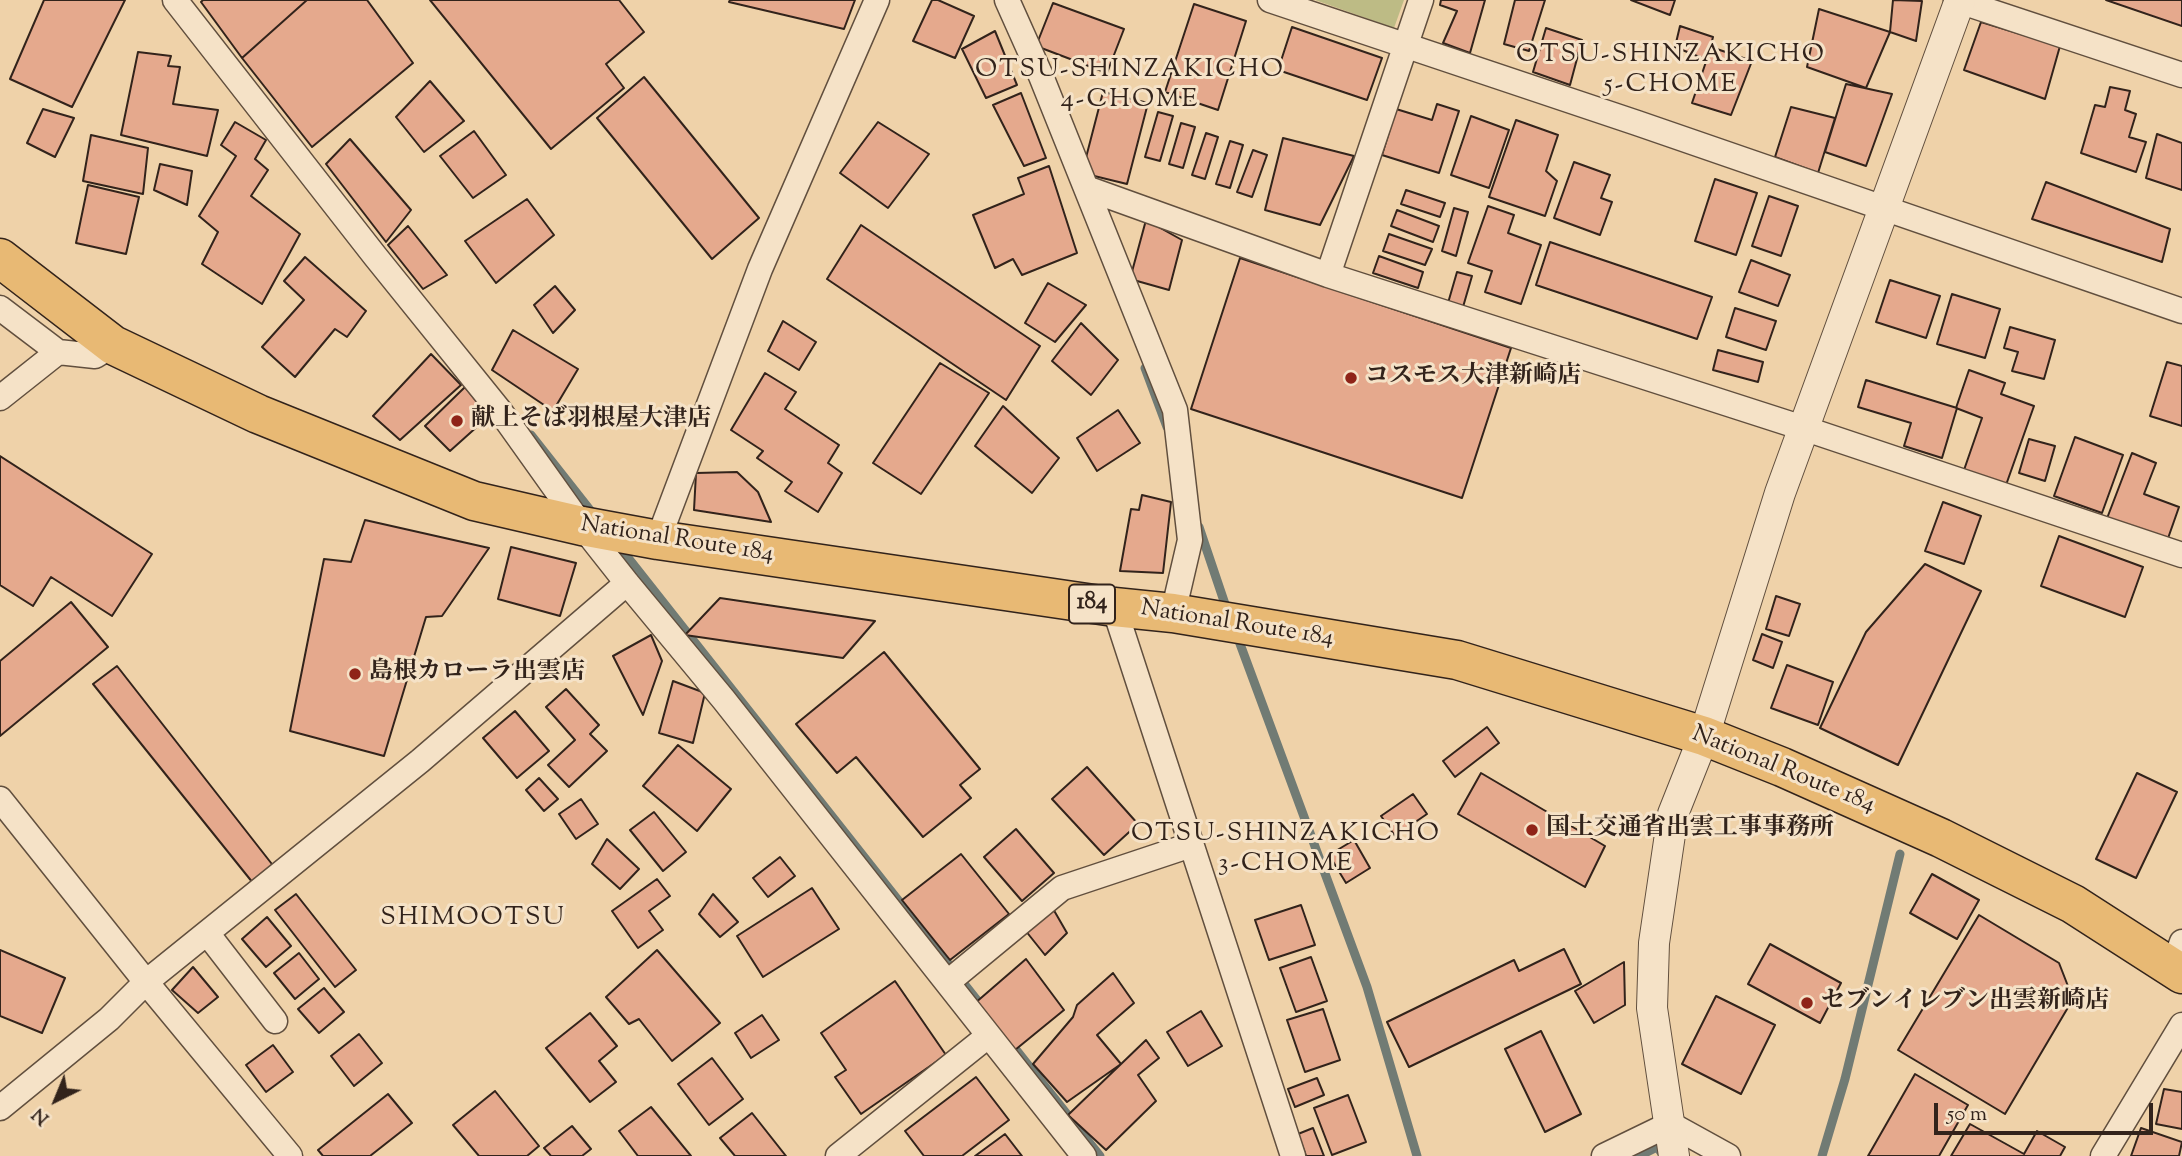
<!DOCTYPE html>
<html>
<head>
<meta charset="utf-8">
<style>
  body { margin:0 }
  #map { position:relative; width:2182px; height:1156px; overflow:hidden; background:#efd2a9; font-family:"Sorts Mill Goudy",serif }
  canvas { display:block }
  .north { position:absolute; left:21px; top:1065px; width:70px; height:70px; -webkit-text-stroke:5px #f5e2c7; paint-order:stroke; rotate:223deg; font-size:19px; font-weight:700; line-height:28px; text-align:center; color:#32231b }
  .north::after { content:''; display:block; margin:auto; width:24px; height:32px; background:#32231b; clip-path:polygon(50% 0,100% 100%,50% 72%,0 100%) }
  .scale { position:absolute; left:1934px; top:1103px; width:219px; height:32px; box-sizing:border-box; border:4px solid #32231b; border-top:0; padding-left:9px; font-size:21px; line-height:24px; white-space:nowrap; color:#32231b; -webkit-text-stroke:5px #f5e2c7; paint-order:stroke }
</style>
</head>
<body>
<div id="map">
<canvas width="2182" height="1156"></canvas>
<div class="north">N</div>
<div class="scale">50 m</div>
</div>
<script>
const ctx = document.querySelector('canvas').getContext('2d');
ctx.lineJoin = 'round';
function fillPath(path, color) { ctx.fillStyle = color; ctx.fill(path, 'evenodd'); }
function trace(path, color, width, dash) { ctx.strokeStyle = color; ctx.lineWidth = width; ctx.lineCap = dash ? 'butt' : 'round'; ctx.setLineDash(dash || []); ctx.stroke(path); }
function drawText(font, color, halo, rows, align = 'center') {
  ctx.font = font + ' "Sorts Mill Goudy","Noto Serif JP",serif'; ctx.lineWidth = 6; ctx.setLineDash([]); ctx.textBaseline = 'middle'; ctx.strokeStyle = halo; ctx.fillStyle = color; for (const [text, x, y, turn = 0] of rows) {
    ctx.save(); ctx.translate(x, y); ctx.rotate((+turn || 0) * Math.PI / 180); ctx.textAlign = isNaN(turn) ? turn : align; if (halo) ctx.strokeText(text, 0, 0); ctx.fillText(text, 0, 0); ctx.restore();
  }
}
fillPath(new Path2D(`
  M1315,0H1404L1394,28Z`), '#bdbb85');
trace(new Path2D(`
  M1145,368L1167,427
  M531,435L594,515
  M1199,527L1228,613
  M618,545L984,1009
  M1236,633L1367,987L1417,1156
  M1010,1042L1100,1156
  M1639,1156L1657,1147L1664,1156
  M1822,1156L1845,1079L1900,854`), '#717b74', 9);
const building = new Path2D(`
  M44,0H125L72,107L10,79Z
  M203,0H307L242,58L201,2Z
  M307,0H367L413,63L312,147L242,58Z
  M430,0H619L644,32L606,64L624,88L551,149Z
  M730,0H855L844,29L729,2Z
  M932,0H938L974,16L955,58L913,41Z
  M1441,0H1485L1470,53L1443,43L1457,11L1440,5Z
  M1515,0H1545L1529,51L1504,44Z
  M1631,0H1675L1670,15Z
  M1893,0L1922,1L1916,41L1890,32Z
  M2106,0H2182V26Z
  M1053,3L1124,29L1107,73L1036,46Z
  M1194,4L1246,21L1218,110L1165,92Z
  M1819,9L1890,32L1866,88L1807,67Z
  M1981,22L2060,46L2045,99L1964,70Z
  M1680,26L1713,37L1707,60L1675,47Z
  M1292,27L1382,58L1367,100L1278,70Z
  M1546,28L1582,40L1570,85L1533,72Z
  M995,31L1017,85L986,98L962,49Z
  M1711,47L1752,61L1731,115L1692,103Z
  M138,52L171,56L168,66L180,67L173,104L218,110L207,156L121,135Z
  M644,77L759,218L712,259L597,118Z
  M430,81L464,121L424,152L396,117Z
  M1846,84L1892,94L1866,166L1825,152Z
  M2110,87L2130,91L2125,110L2136,114L2129,137L2146,142L2136,172L2081,153L2095,105L2105,107Z
  M1103,92L1148,103L1127,184L1082,173Z
  M1021,93L1046,158L1024,166L993,105Z
  M1437,104L1459,111L1439,173L1382,155L1396,109L1432,120Z
  M1791,107L1835,118L1818,173L1775,157Z
  M43,109L74,118L55,157L27,143Z
  M1158,112L1173,116L1160,161L1145,157Z
  M1471,116L1509,130L1489,188L1451,175Z
  M1516,120L1558,135L1546,171L1557,181L1545,216L1489,197Z
  M235,122L266,140L255,159L268,170L251,196L300,234L262,304L202,264L218,232L199,216L236,156L221,145Z
  M878,122L929,154L888,208L840,173Z
  M1181,123L1195,127L1183,168L1169,164Z
  M474,131L506,175L473,198L440,156Z
  M1206,133L1218,137L1205,179L1192,175Z
  M2157,134L2182,143V190L2146,178Z
  M91,135L148,148L143,194L83,181Z
  M1283,138L1354,156L1320,225L1265,210Z
  M350,139L411,210L386,242L326,164Z
  M1230,141L1243,145L1230,188L1216,184Z
  M1253,150L1267,155L1252,197L1237,192Z
  M1574,162L1610,175L1601,198L1612,202L1600,235L1554,218Z
  M160,164L192,171L187,205L154,190Z
  M1049,166L1077,253L1022,275L1013,259L995,268L973,215L1024,194L1018,178Z
  M1715,179L1757,193L1736,255L1695,241Z
  M2046,182L2170,229L2162,262L2032,219Z
  M88,185L139,197L126,254L76,243Z
  M1406,190L1445,203L1440,217L1401,204Z
  M1769,196L1798,206L1781,256L1752,246Z
  M527,199L554,235L496,283L465,241Z
  M1488,206L1514,215L1508,233L1541,245L1521,304L1485,292L1492,271L1468,263Z
  M1454,208L1468,212L1456,256L1442,251Z
  M1397,210L1439,226L1433,242L1391,226Z
  M1146,220L1182,240L1169,290L1130,279Z
  M861,225L1040,346L1006,400L827,279Z
  M408,226L447,275L423,289L388,245Z
  M1389,234L1432,249L1425,265L1383,251Z
  M1550,242L1712,297L1697,339L1536,285Z
  M1379,256L1423,272L1418,288L1373,273Z
  M305,257L366,311L347,337L335,329L295,377L262,347L304,300L284,281Z
  M1240,258L1511,348L1462,498L1191,409Z
  M1751,260L1790,275L1778,306L1739,292Z
  M1457,272L1472,276L1463,307L1448,303Z
  M1890,280L1940,296L1926,338L1876,322Z
  M1048,283L1086,305L1055,342L1025,323Z
  M555,286L575,310L553,333L534,305Z
  M1952,294L2000,309L1985,358L1937,344Z
  M1735,308L1776,321L1766,350L1726,337Z
  M783,321L816,342L799,370L768,351Z
  M1081,323L1118,360L1091,395L1052,361Z
  M2010,327L2055,340L2044,379L2012,371L2018,352L2004,348Z
  M513,330L578,369L553,411L492,370Z
  M1718,350L1763,362L1758,382L1713,370Z
  M431,354L461,385L400,440L373,416Z
  M2167,362L2182,366V426L2150,416Z
  M940,363L989,393L921,494L873,463Z
  M1969,370L2005,383L2001,394L2034,406L2006,485L1964,470L1982,418L1956,408Z
  M765,373L796,392L785,409L839,445L828,463L842,473L818,512L785,491L792,482L757,458L763,451L731,430Z
  M1866,380L1957,408L1942,458L1904,446L1911,423L1858,407Z
  M465,387L489,416L450,451L425,426Z
  M1003,406L1059,458L1032,493L975,446Z
  M1118,410L1140,443L1097,471L1077,438Z
  M2075,437L2123,455L2102,513L2054,496Z
  M2029,439L2055,446L2045,481L2019,473Z
  M2132,453L2156,463L2144,494L2179,507L2166,544L2106,521Z
  M0,456L152,554L112,616L51,577L33,606L0,585Z
  M737,472L758,492L771,522L694,510L696,473Z
  M1142,495L1171,502L1163,573L1120,571L1131,509L1139,510Z
  M1943,502L1981,516L1964,564L1925,551Z
  M365,520L489,548L442,616L426,617L384,756L290,731L324,559L351,562Z
  M2059,536L2143,567L2125,617L2041,586Z
  M511,547L576,563L560,616L498,599Z
  M1925,564L1981,591L1898,765L1820,728L1866,632Z
  M1776,596L1800,604L1789,636L1766,629Z
  M720,598L875,621L843,658L685,635Z
  M71,602L108,647L0,736V661Z
  M1762,634L1782,642L1773,668L1753,660Z
  M651,635L662,661L643,715L613,656Z
  M884,652L980,769L960,785L971,798L923,837L856,757L837,773L796,724Z
  M1787,665L1833,682L1818,725L1771,708Z
  M117,666L275,868L253,883L93,684Z
  M673,681L705,693L693,743L659,733Z
  M566,689L599,725L590,734L607,751L569,787L548,765L575,740L546,707Z
  M515,711L549,751L517,778L483,738Z
  M1487,727L1499,743L1455,777L1443,761Z
  M678,745L731,789L697,831L643,786Z
  M1087,767L1138,824L1104,855L1052,799Z
  M1481,773L1605,846L1585,887L1458,814Z
  M2137,773L2177,792L2136,878L2096,859Z
  M539,778L558,799L544,811L526,790Z
  M1413,794L1427,814L1395,836L1381,816Z
  M581,799L598,824L576,839L559,814Z
  M654,812L686,852L663,871L630,830Z
  M1016,829L1054,873L1022,901L984,857Z
  M607,839L639,869L620,889L592,864Z
  M1354,840L1370,868L1346,883L1329,855Z
  M961,854L1009,914L950,960L902,900Z
  M780,857L795,876L768,897L753,878Z
  M1932,874L1979,900L1957,939L1910,913Z
  M657,879L670,896L649,911L663,930L638,948L612,911Z
  M812,888L839,929L763,977L737,936Z
  M296,894L356,970L335,987L275,910Z
  M713,894L738,922L720,937L699,914Z
  M1301,905L1315,945L1269,960L1255,920Z
  M1052,907L1067,933L1045,955L1025,930Z
  M1979,915L2059,963L2073,999L2005,1114L1898,1050Z
  M267,917L291,946L266,967L242,939Z
  M1770,944L1841,983L1820,1023L1748,984Z
  M1564,949L1581,984L1409,1067L1387,1022L1514,960L1519,971Z
  M0,950L65,978L42,1033L0,1016Z
  M657,950L720,1023L672,1061L639,1019L629,1024L606,997Z
  M299,953L319,979L295,999L274,973Z
  M1311,957L1327,1001L1296,1012L1280,968Z
  M1026,959L1064,1010L1015,1050L974,1004Z
  M1624,962L1625,1005L1594,1023L1575,991Z
  M193,967L218,997L198,1013L172,990Z
  M1113,973L1134,1003L1097,1035L1121,1064L1067,1102L1033,1064L1073,1017L1077,1005Z
  M895,981L946,1055L861,1114L835,1077L846,1070L821,1033Z
  M324,988L344,1012L319,1033L298,1009Z
  M1716,996L1775,1025L1741,1094L1682,1064Z
  M1323,1009L1340,1060L1305,1072L1287,1020Z
  M1201,1011L1222,1046L1188,1066L1167,1032Z
  M590,1013L617,1046L599,1061L616,1082L590,1102L546,1048Z
  M762,1015L779,1040L751,1058L735,1033Z
  M1541,1031L1581,1114L1545,1132L1505,1049Z
  M359,1034L382,1063L354,1086L331,1056Z
  M1146,1040L1159,1058L1138,1075L1156,1101L1106,1150L1068,1115Z
  M273,1045L293,1072L266,1092L246,1065Z
  M712,1058L743,1099L709,1125L678,1084Z
  M1915,1074L1968,1105L1939,1156H1868Z
  M976,1077L1009,1120L962,1156H924L905,1131Z
  M1317,1078L1324,1095L1295,1107L1288,1089Z
  M2164,1089L2182,1092V1129L2156,1124Z
  M495,1091L539,1146L527,1156H479L453,1125Z
  M388,1094L412,1123L370,1156H323L318,1150Z
  M1348,1095L1366,1142L1332,1155L1314,1108Z
  M651,1107L691,1156H638L619,1131Z
  M752,1113L786,1156H735L720,1138Z
  M1970,1124L2024,1154L2037,1131L2065,1147L2060,1156H1951Z
  M572,1126L591,1149L582,1156H551L544,1148Z
  M1313,1128L1324,1156H1306L1298,1134Z
  M2141,1128L2182,1142L2179,1156H2131Z
  M1005,1134L1022,1156H975Z`);
fillPath(building, '#e5a98d');
trace(building, '#32231b', 2);
const minor = new Path2D(`
  M175,0L375,256L500,411L582,526L627,583L724,700L1084,1156
  M1007,0L1041,76L1175,410L1190,540L1173,613
  M1270,0L1637,123L2182,311
  M1956,0L2182,75
  M1086,188L1328,275L1803,428L2182,555
  M1328,275L1421,0
  M0,308L58,352
  M0,398L58,352L95,356L113,345
  M658,540L760,269L877,0
  M1114,607L1293,1156
  M0,799L146,982L290,1156
  M207,933L275,1021
  M2173,968L2182,942
  M948,982L1062,888L1191,845
  M0,1108L109,1019L146,982L420,761L627,583
  M838,1156L988,1036
  M1604,1156L1670,1124L1728,1156
  M2103,1156L2182,1025`);
const tertiary = new Path2D(`
  M1674,1156L1652,1008L1654,943L1673,814L1704,736L1780,493L1960,0`);
const trunk = new Path2D(`
  M0,258L113,345L258,414L474,501L582,526L658,540L1114,607L1173,613L1457,660L1704,736L1782,767L1941,838L2073,904L2182,974`);
trace(minor, '#614f3e', 27);
trace(tertiary, '#614f3e', 32);
trace(trunk, '#32231b', 41);
trace(minor, '#f5e2c7', 24);
trace(tertiary, '#f5e2c7', 30);
trace(trunk, '#e8b974', 38);
for (const [x, y, r, color] of [
  [1351,378,7,"#8f2418"],
  [457,421,7,"#8f2418"],
  [355,674,7,"#8f2418"],
  [1532,830,7,"#8f2418"],
  [1807,1003,7,"#8f2418"]
]) { const dot = new Path2D(); dot.arc(x, y, r, 0, 2 * Math.PI); ctx.fillStyle = color; ctx.fill(dot); trace(dot, '#f5e2c7', 2.5); }
for (const [x, y, w] of [
  [1092,604,46]
]) { const box = new Path2D(); box.roundRect(x - w / 2, y - 19.5, w, 39, 5); ctx.fillStyle = '#f5e2c7'; ctx.fill(box); trace(box, '#32231b', 2); }
drawText('bold 23px', '#32231b', null, [
  ["184",1092,604]
]);
drawText('bold 24px', '#32231b', '#f5e2c7', [
  ["コスモス大津新崎店",1365,378],
  ["献上そば羽根屋大津店",471,421],
  ["島根カローラ出雲店",369,674],
  ["国土交通省出雲工事事務所",1546,830],
  ["セブンイレブン出雲新崎店",1821,1003]
], 'left');
drawText('24px', '#32231b', '#f5e2c7', [
  ["National Route 184",677,541,9],
  ["National Route 184",1237,625,9],
  ["National Route 184",1783,771,22]
]);
ctx.letterSpacing = '2px';
drawText('26px', '#32231b', '#f5e2c7', [
  ["OTSU-SHINZAKICHO",1671,57],
  ["5-CHOME",1671,87],
  ["OTSU-SHINZAKICHO",1130,72],
  ["4-CHOME",1130,102],
  ["OTSU-SHINZAKICHO",1286,836],
  ["3-CHOME",1286,866],
  ["SHIMOOTSU",473,920]
]);
ctx.letterSpacing = '0px';
</script>
</body>
</html>
